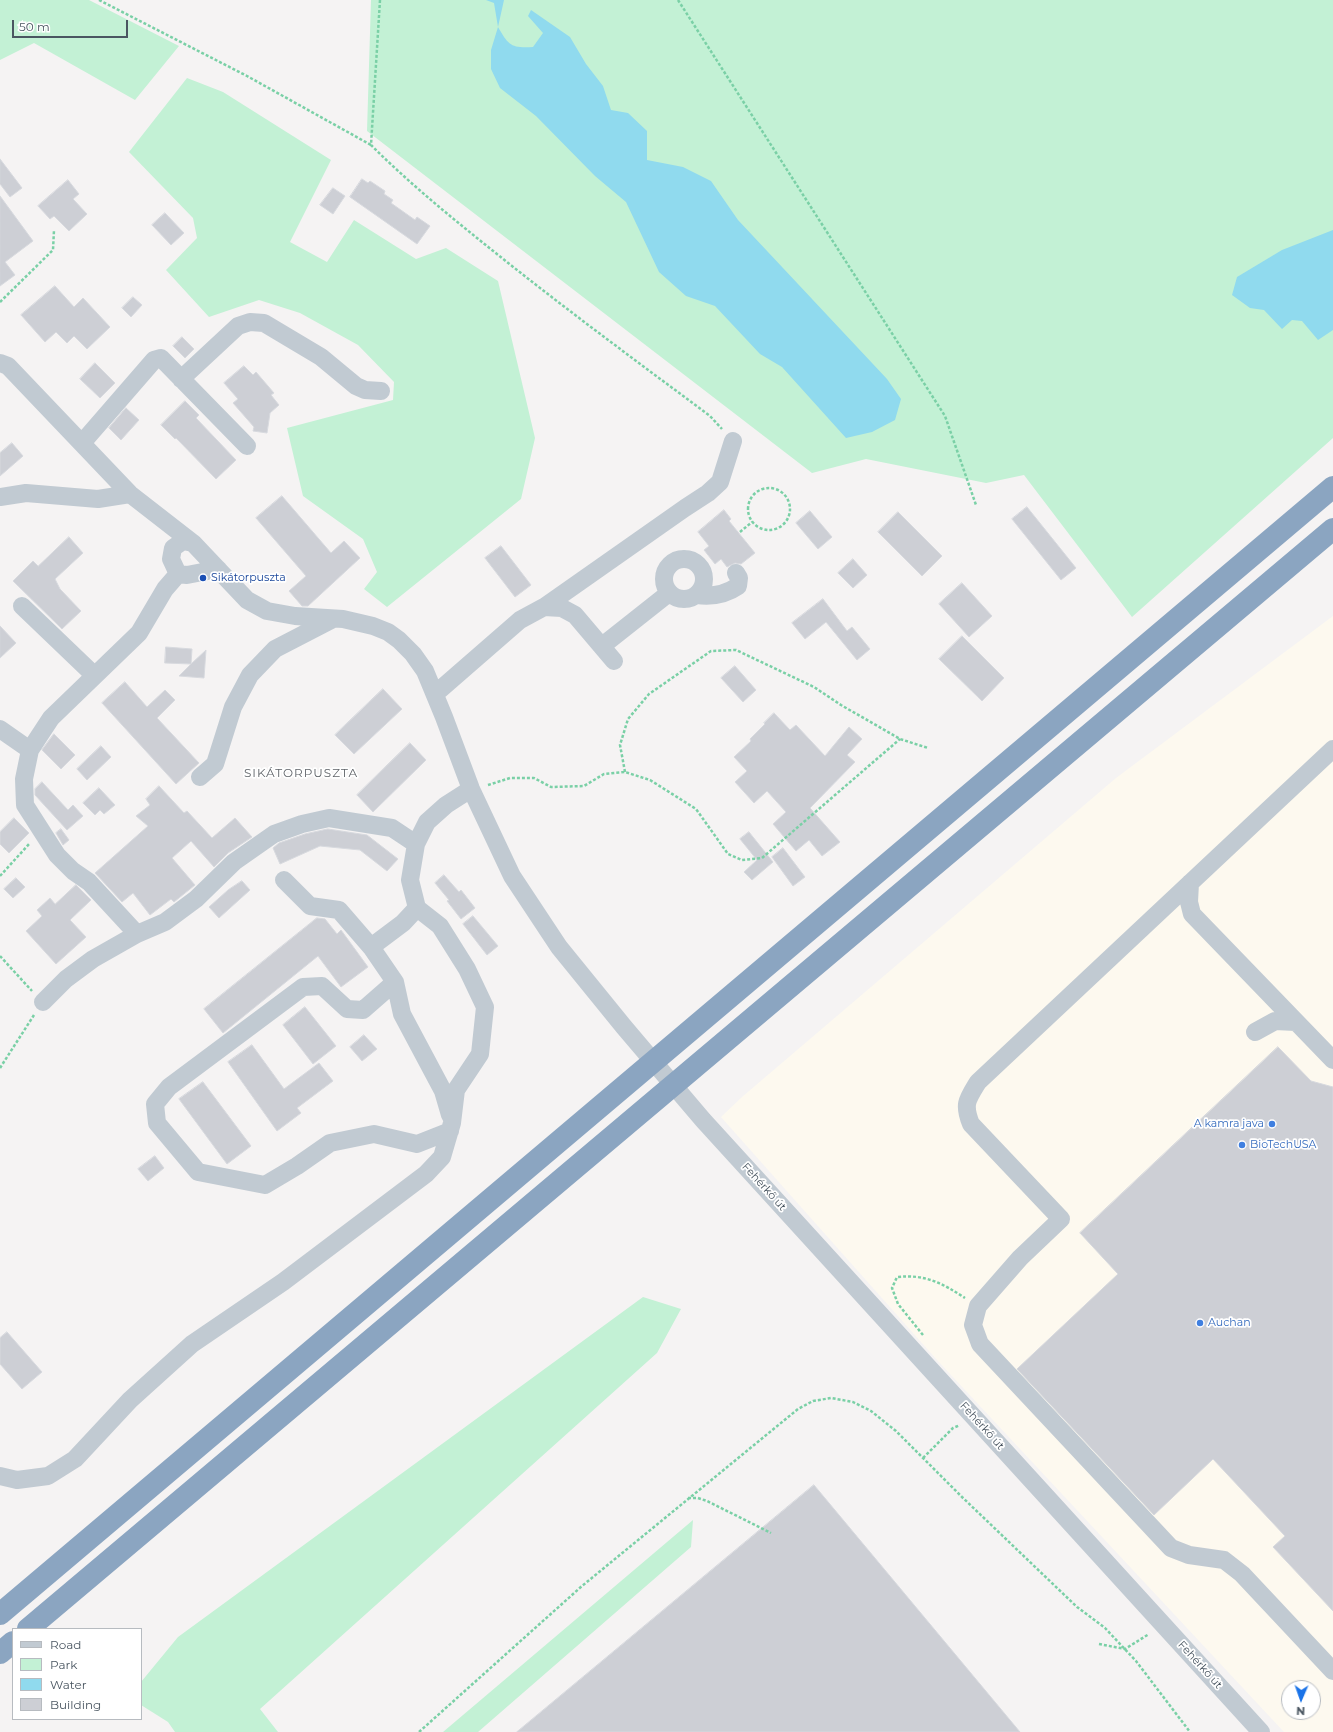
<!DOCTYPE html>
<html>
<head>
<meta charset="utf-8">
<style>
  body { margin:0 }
  #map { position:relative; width:1333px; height:1732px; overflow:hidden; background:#f5f3f3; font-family:Montserrat,sans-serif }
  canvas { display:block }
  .legend { position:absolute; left:12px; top:1628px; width:130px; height:92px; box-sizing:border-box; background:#fff; border:1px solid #b7bbc0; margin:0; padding:5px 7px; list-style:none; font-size:12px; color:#4a5661 }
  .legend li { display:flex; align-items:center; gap:8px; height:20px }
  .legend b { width:20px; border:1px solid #b7bbc0 }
  .north { position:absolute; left:1281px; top:1680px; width:40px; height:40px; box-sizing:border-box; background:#fff; border:1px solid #b7bbc0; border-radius:50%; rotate:182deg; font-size:11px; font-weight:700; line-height:16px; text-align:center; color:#4a5661 }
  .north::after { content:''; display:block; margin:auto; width:14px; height:18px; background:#1a73e8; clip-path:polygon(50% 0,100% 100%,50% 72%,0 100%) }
  .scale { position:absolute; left:12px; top:20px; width:116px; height:18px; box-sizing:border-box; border:2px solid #4a5661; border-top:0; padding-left:5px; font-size:12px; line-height:14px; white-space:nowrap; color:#4a5661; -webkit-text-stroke:3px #fff; paint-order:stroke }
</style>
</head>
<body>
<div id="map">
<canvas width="1333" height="1732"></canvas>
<ul class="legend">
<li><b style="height:5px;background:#c1cad2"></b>Road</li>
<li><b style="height:11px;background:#c3f1d5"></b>Park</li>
<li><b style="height:11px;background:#90daee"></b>Water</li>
<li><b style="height:11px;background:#cdcfd5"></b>Building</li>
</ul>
<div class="north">N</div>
<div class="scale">50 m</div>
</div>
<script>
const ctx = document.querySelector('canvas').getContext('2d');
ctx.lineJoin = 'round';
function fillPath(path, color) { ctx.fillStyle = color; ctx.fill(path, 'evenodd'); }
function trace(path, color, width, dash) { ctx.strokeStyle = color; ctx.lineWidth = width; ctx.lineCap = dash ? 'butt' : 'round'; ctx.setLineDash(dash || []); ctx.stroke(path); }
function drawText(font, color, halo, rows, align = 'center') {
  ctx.font = font + ' Montserrat,sans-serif'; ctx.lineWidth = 3.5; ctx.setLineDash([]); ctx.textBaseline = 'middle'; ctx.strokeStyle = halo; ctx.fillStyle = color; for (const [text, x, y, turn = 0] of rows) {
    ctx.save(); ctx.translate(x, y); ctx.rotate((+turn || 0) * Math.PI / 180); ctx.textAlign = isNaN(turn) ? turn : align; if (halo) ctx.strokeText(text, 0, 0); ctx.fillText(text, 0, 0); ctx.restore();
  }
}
fillPath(new Path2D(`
  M1333,616V1732H1284L937,1360L721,1117L742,1097L1116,778ZM1289,1688H1313V1712H1289Z`), '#fdf9ef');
fillPath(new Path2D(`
  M0,0H89L179,46L135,100L34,43L0,60Z
  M371,0H1333V438L1132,617L1024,475L986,483L866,459L812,473L367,131Z
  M187,78L223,92L331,160L290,242L327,262L354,220L416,259L446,248L498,281L535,438L521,499L387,607L364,589L377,572L363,539L303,496L287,428L393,400L394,382L358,345L300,313L259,300L209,317L166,270L197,238L193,218L129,152Z
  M643,1297L681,1309L657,1353L260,1709L278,1732H175L168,1722L141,1705V1682L178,1637Z
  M693,1520L691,1547L478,1732H443Z`), '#c3f1d5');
fillPath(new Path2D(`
  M486,0H504L498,27C509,46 511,48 533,47L543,33L528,16L531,10L570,37L586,64L603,86L611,110L628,113L647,131V160L683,167L711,181L738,220L887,379L901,399L895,420L872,432L846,438L782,367L760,354L715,306L686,296L659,272L626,202L595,176L536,116L500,88L491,69V50L498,27L494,3Z
  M1333,230V330L1318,340L1302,321L1292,320L1282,329L1264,310L1250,308L1232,295L1237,277L1282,250Z`), '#90daee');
const building = new Path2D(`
  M0,159L22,188L10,197L0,184Z
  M362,179L368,183L370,181L385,191L384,194L393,200L391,203L415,220L417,217L430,226L417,244L350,197Z
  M68,180L79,194L73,199L87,214L69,231L54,216L50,219L38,206Z
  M333,188L345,196L333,214L320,205Z
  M0,196L33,241L5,262L15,275L0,286Z
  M165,213L184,233L171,245L152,225Z
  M55,286L74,307L83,298L110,327L87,349L74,336L67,343L56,332L45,342L21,315Z
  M133,297L142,305L131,317L122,308Z
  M182,337L194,349L185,358L173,346Z
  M95,363L115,383L100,398L80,379Z
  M244,366L253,375L256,372L274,393L271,395L279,405L270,413L267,433L253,431L254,427L233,403L238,399L224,383Z
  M185,401L199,415L196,418L236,460L216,479L176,438L175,439L161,425Z
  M126,408L139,420L121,440L109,428Z
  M12,443L23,456L0,476V453Z
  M282,496L331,553L344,541L360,558L308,606H302L289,591L306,576L256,518Z
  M1027,507L1076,568L1061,580L1012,519Z
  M724,510L731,519L729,521L755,553L741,564L735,563L727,567L721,559L715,564L704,550L709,546L698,532Z
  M810,511L832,537L818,549L796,523Z
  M898,512L942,556L922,576L878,532Z
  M69,537L83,553L55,579L60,589L81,611L62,629L13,581L33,561L38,566Z
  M501,546L531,585L515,597L485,558Z
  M853,559L867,575L853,588L838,573Z
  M962,583L992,616L969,637L939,604Z
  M823,599L847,631L852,627L870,649L857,660L826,622L805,639L792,623Z
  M0,626L16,643L0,658Z
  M962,636L1004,678L982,701L939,659Z
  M166,647L192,649L191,664L206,650L204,678L179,676L191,664L165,663Z
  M735,666L756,690L743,702L721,678Z
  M125,682L147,707L165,690L175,700L157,718L199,763L176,784L102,703Z
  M383,689L402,709L354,754L335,735Z
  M774,713L790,730L796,725L825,756L849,727L862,739L847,755L855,762L810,808L840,842L822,856L809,840L796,851L773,824L786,812L767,791L754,803L735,782L747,771L734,757L751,741L750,739L765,724L764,723Z
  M54,734L75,755L61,769L42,750Z
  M410,743L426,760L373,812L357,795Z
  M101,746L111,757L87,780L77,769Z
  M42,782L68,810L73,805L83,816L67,830L35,795V789Z
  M159,786L184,813L187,811L212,838L235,818L252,837L228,853L214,867L191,841L172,858L195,885L174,902L171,899L150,915L133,893L122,902L95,873L148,826L136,816L150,805L146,799Z
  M99,788L115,805L104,814L100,810L95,815L83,803Z
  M14,818L29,833L9,853L0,844V832Z
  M61,829L69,840L63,845L56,833Z
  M328,829L367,835L398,859L387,871L360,850L320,846L280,864L273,848L279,843L305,834Z
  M749,832L773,862L752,880L744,872L757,860L740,839Z
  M783,848L805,877L793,886L772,857Z
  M444,875L459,892L461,890L475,908L461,919L447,901L449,900L435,883Z
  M16,878L25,887L13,898L4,889Z
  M242,881L250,890L219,918L209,907L228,890Z
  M76,885L91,900L70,920L86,937L56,964L26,931L42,916L37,910L50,898L55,904Z
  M473,916L498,946L487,955L463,924Z
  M317,918L325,919L337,934L341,930L368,967L341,987L318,956L223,1033L204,1009Z
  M305,1007L336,1046L313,1064L283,1025Z
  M364,1035L377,1049L362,1061L350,1047Z
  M252,1045L284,1089L319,1063L333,1081L297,1108L301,1113L277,1131L228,1062Z
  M1278,1047L1311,1081L1333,1087V1611L1273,1547L1285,1536L1213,1459L1154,1515L1017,1369L1118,1274L1080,1233Z
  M203,1082L251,1146L227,1164L179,1099Z
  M155,1156L164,1168L148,1181L138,1169Z
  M7,1332L42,1372L22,1389L0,1364V1338Z
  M814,1485L1020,1732H517Z`);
fillPath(building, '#cdcfd5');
trace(building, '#d7d9de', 1);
trace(new Path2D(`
  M99,0L247,76L371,145
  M380,0L371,145C407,181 447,214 487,246C560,305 635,360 710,416L722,429
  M678,0L945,416L976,505
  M0,302L53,250L54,230
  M748 509a21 21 0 1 1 42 0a21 21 0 1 1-42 0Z
  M740,532L752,522
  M625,772L620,745L628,719L649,694L711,651L736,650L814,687L841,705L900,739L928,748
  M488,785L510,778H534L551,787L584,786L604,774L625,772L650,780L696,809L728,854L742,860L762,858L900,739
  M0,876L30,843
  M0,956L32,991
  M0,1068L34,1015
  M923,1335L898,1304L892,1288L897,1277C925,1274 942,1283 965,1298
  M923,1458L953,1428L960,1425
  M688,1498H698L707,1501L771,1533
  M1099,1644L1125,1649L1149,1634
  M419,1732L582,1586L798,1409L813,1401L831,1398L853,1402L871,1411L896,1431L962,1497L1077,1607L1105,1628L1136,1661L1190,1732`), '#7ad0a6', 2.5, [3, 2]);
trace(new Path2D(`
  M0,363L8,366L130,494L193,543L247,600L267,611L295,616L343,619L373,626L388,632L399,640L413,654L425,671L444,717L471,789L512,876L559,947L624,1027L703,1120L1261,1732
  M181,379L238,326L250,322L264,323L321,357L356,386L365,390L381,391
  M82,443L154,360L161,358L247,446
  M0,497L26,493L98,499L130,494
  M193,543L183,541L173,548L171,559L178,574L187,575L218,569
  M664 579a20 20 0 1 1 40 0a20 20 0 1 1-40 0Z
  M697,595C712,597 725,595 738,586L739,578L736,573
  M22,606L94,675
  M544,607L685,508L708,493L720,482L733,441
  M602,646L669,593
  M435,694L520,620L544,607L562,608L575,615L614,661
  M0,729L30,750
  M1333,749L978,1082C967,1100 963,1104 971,1124L1061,1219L1020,1258L978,1306L973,1325L980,1344L1171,1548L1189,1555L1224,1560L1242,1574L1333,1671
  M200,777L215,764L233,707L250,675L275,649L333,619
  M284,880L310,906L339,910L371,947L403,923L417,908L410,880L416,844
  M1190,883L1189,902L1192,914L1333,1060
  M137,934L89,882L73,871L57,855L25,805L24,779L30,750L51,718L139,633L165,589L178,574
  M371,947L395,982L402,1014L443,1091L450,1115
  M395,982L363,1010L347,1009L322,986L303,987L169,1087L155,1104L157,1123L198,1172L265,1185L297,1166L330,1143L374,1134L417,1144L450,1131
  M43,1002L66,979L93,959L137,934L165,922L196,899L234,862L274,834L302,824L329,818L392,828L416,844L427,822L446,805L471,789
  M1255,1032L1275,1021L1296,1022
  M0,1476L17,1480L48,1476L75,1459L130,1400L192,1344L283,1282L426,1174L442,1157L452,1123L456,1090L480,1054L485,1007L467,969L440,926L417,908`), '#c1cad2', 18);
trace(new Path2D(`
  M0,1614L1333,487
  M28,1629L1333,529
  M0,1653L13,1642`), '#8ba5c1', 22);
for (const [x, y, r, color] of [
  [203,578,4,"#1a4fb4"],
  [1272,1124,4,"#3f7fe0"],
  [1242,1145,4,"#3f7fe0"],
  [1200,1323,4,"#3f7fe0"]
]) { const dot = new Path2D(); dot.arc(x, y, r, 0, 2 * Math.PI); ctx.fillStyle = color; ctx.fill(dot); trace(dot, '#fff', 1.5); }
drawText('11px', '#164399', '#fff', [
  ["Sikátorpuszta",211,578]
], 'left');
drawText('11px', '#366cbe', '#fff', [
  ["A kamra java",1264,1124,"right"],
  ["BioTechUSA",1250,1145],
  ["Auchan",1208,1323]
], 'left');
drawText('11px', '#4a5661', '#fff', [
  ["Fehérkő út",764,1187,48],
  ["Fehérkő út",982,1426,48],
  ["Fehérkő út",1200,1665,48]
]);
ctx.letterSpacing = '1px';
drawText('12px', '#5f6368', '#fff', [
  ["SIKÁTORPUSZTA",301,773]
]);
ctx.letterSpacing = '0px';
</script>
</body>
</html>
